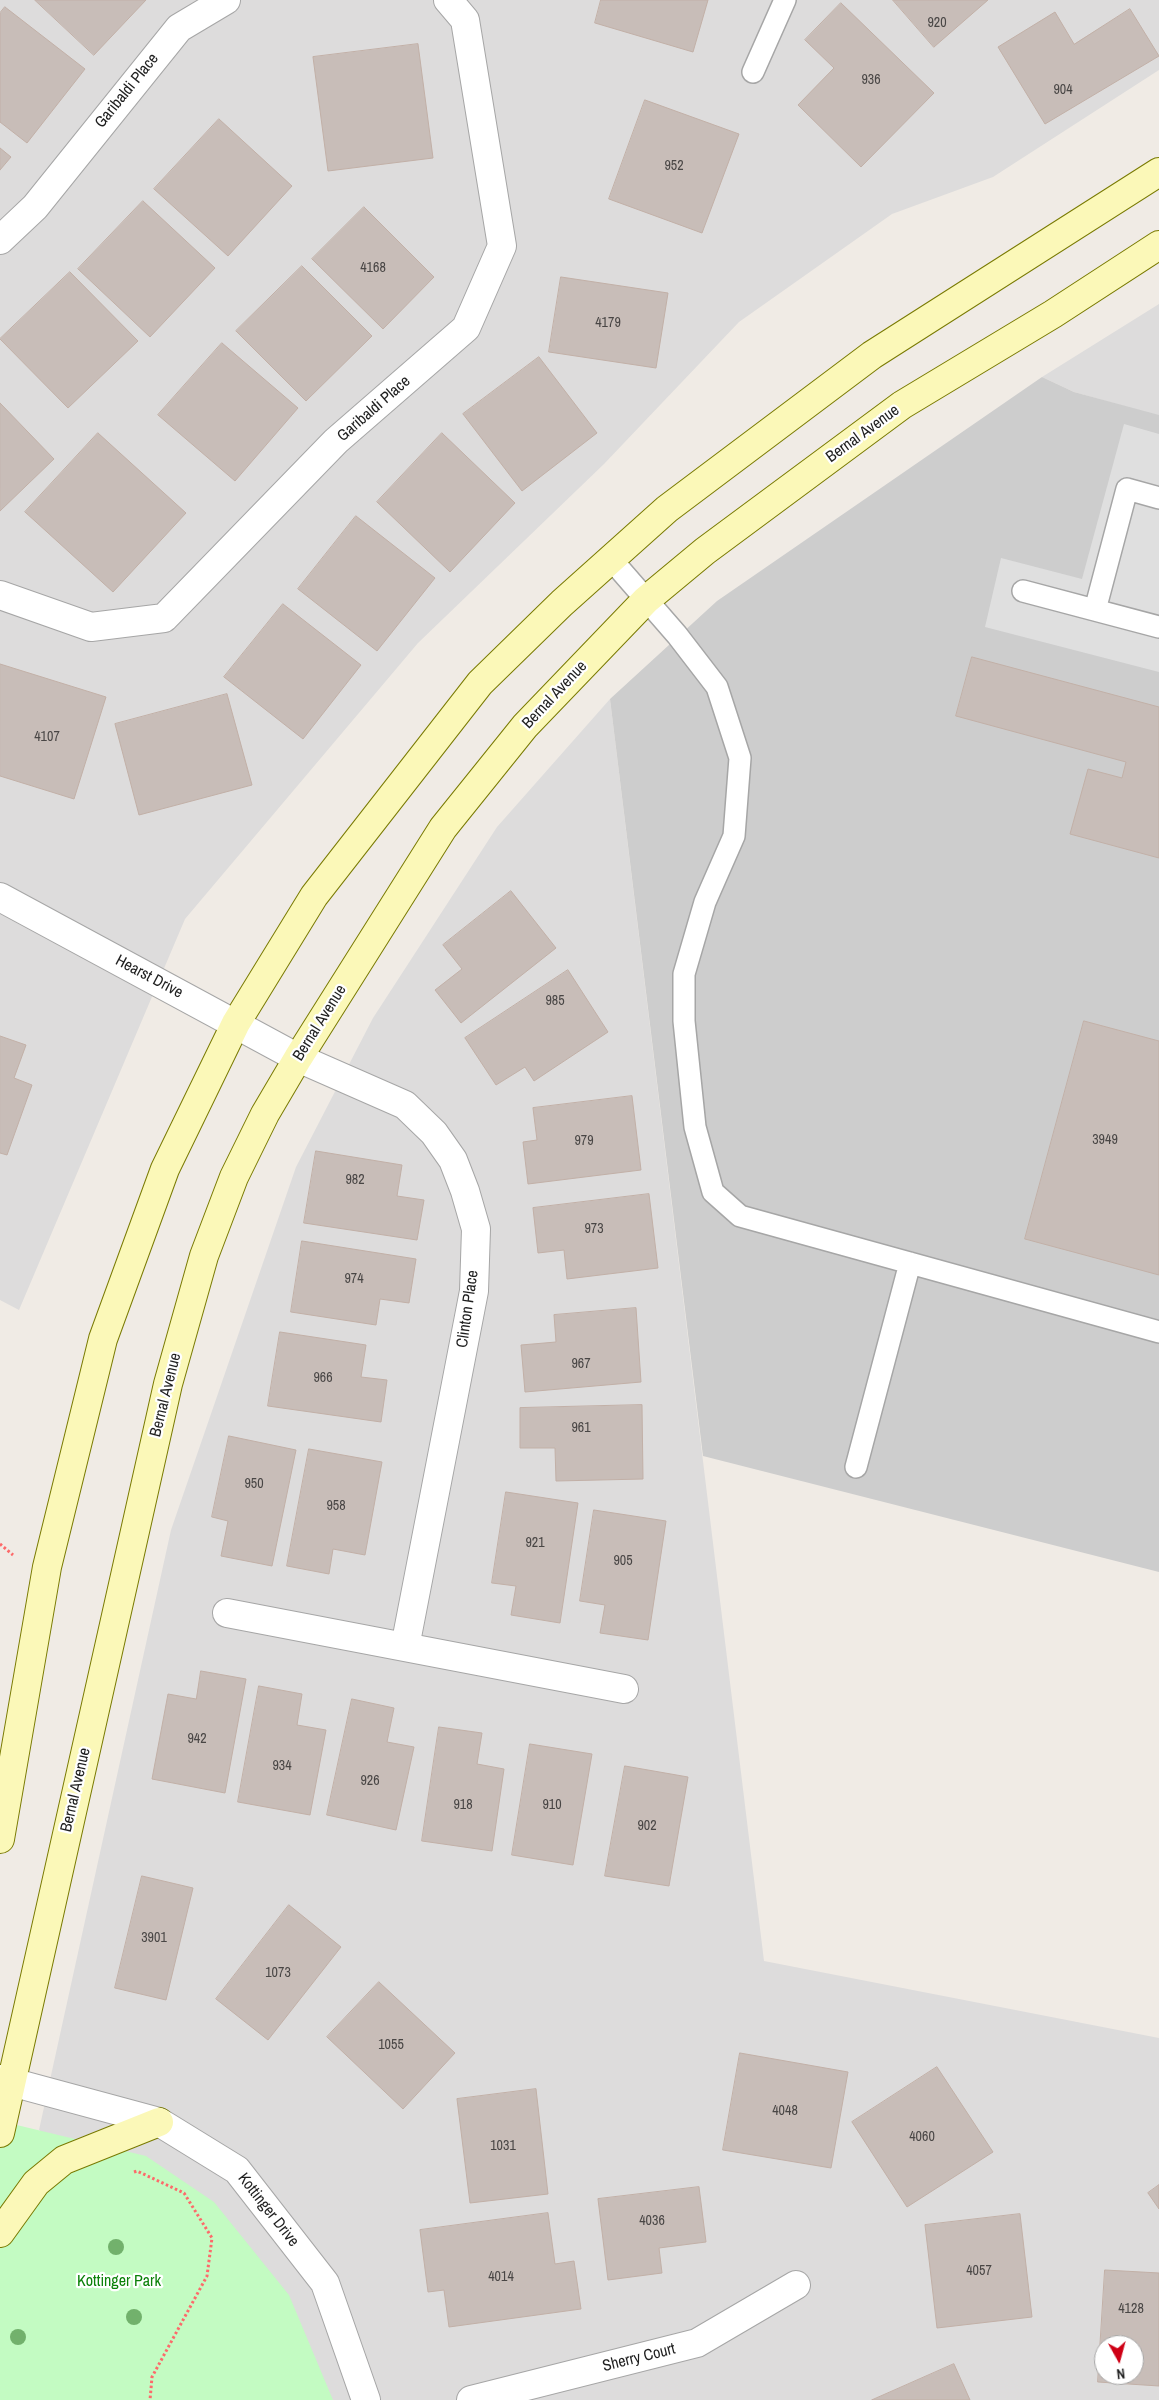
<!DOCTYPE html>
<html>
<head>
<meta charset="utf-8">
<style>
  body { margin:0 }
  #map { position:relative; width:1159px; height:2400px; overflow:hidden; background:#f0ebe5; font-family:"Archivo Narrow",sans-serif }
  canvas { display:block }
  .north { position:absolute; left:1094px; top:2335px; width:50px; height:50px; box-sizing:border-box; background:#fff; border:1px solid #a5a5a5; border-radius:50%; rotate:173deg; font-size:14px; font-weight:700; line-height:20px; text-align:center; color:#1f1f1f }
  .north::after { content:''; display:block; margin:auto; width:18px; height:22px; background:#ce0015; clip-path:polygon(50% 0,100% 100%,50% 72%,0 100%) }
</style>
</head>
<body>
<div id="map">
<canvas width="1159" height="2400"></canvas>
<div class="north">N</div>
</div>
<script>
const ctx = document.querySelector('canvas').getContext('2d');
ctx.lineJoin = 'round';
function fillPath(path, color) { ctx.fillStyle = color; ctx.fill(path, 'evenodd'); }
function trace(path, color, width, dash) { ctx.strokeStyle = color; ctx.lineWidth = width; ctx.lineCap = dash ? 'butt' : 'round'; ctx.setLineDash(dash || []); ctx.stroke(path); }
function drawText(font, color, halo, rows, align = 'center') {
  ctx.font = font + ' "Archivo Narrow",sans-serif'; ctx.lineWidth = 4.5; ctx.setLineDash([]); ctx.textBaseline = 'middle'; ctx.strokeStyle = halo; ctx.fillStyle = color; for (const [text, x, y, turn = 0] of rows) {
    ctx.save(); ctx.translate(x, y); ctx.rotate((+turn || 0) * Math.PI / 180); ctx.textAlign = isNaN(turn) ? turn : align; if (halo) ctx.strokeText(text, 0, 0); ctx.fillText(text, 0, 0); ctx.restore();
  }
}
fillPath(new Path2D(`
  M0,0H1159V70L993,177L892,214L739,322L604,464L418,643L185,919L19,1310L0,1300Z
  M1159,304V416L1074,392L1042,377Z
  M610,699L764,1961L1159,2038V2400H333L39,2130L171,1530L296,1167L373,1018L497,827ZM1104,2345H1134V2375H1104Z`), '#dddcdc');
fillPath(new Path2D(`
  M1042,377L1074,392L1159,415V1572L703,1456L610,699L717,601Z`), '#cdcdcd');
fillPath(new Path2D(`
  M0,2121L146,2156L214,2202L289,2295L333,2400H0Z`), '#c3fbc2');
fillPath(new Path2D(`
  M1124,424L1159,434V672L985,627L1001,558L1082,579Z`), '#dfdfdf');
const building = new Path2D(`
  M35,0H146L94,55Z
  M601,0H708L693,52L595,23Z
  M893,0H988L934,47Z
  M841,3L934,93L861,167L798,105L834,68L805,40Z
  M5,7L85,69L27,143L0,122V13Z
  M1130,9L1159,56L1045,124L998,47L1055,12L1074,44Z
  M418,44L433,158L328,171L313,57Z
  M645,100L739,134L702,233L609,199Z
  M219,119L292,186L228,256L154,189Z
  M0,148L11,157L0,170Z
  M143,201L215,268L150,337L78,269Z
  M364,207L434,277L383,329L312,259Z
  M302,266L372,336L306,401L236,331Z
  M70,272L138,341L68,408L0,339Z
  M561,277L668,293L656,368L549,352Z
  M222,343L298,408L235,481L158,415Z
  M539,357L597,433L522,491L463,414Z
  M0,403L54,459L0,511Z
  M98,433L186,513L113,592L25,512Z
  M442,433L515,503L450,572L377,502Z
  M356,516L435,578L377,651L298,589Z
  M283,604L361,665L303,739L224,677Z
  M972,657L1159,707V858L1070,834L1088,769L1122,778L1126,762L956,716Z
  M0,664L106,697L74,799L0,776Z
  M227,694L252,785L139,815L115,724Z
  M511,891L556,948L461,1023L435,990L462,969L443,945Z
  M568,970L608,1032L534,1081L525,1067L496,1085L465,1038Z
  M1084,1021L1159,1041V1275L1025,1239Z
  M0,1036L26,1045L14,1078L32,1085L7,1155L0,1153Z
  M632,1096L641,1170L528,1184L523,1142L537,1140L533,1108Z
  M316,1151L402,1165L397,1196L424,1200L417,1240L304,1223Z
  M649,1194L658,1268L567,1279L564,1250L538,1253L533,1208Z
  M302,1241L416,1259L409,1303L380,1299L376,1325L291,1312Z
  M636,1308L641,1382L525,1392L521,1345L556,1342L554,1315Z
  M280,1332L366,1345L361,1377L387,1380L381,1422L268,1406Z
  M642,1405L643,1479L556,1481L555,1448H520V1408Z
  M229,1436L296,1450L272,1566L221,1556L228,1521L212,1517Z
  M309,1449L382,1462L365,1555L333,1549L329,1574L287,1566Z
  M506,1492L578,1503L560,1623L511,1615L516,1586L492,1583Z
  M594,1510L666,1521L648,1640L600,1633L605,1605L580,1601Z
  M201,1671L246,1679L225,1793L152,1779L168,1694L196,1699Z
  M259,1686L302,1694L297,1725L326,1730L310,1815L238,1802Z
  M352,1699L394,1708L387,1742L414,1747L396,1830L327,1815Z
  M439,1727L482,1733L477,1764L504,1769L492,1851L422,1841Z
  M530,1744L592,1754L573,1865L512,1855Z
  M625,1766L688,1777L669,1886L605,1876Z
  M142,1876L193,1888L166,2000L115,1988Z
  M289,1905L341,1947L268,2040L216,1999Z
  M379,1982L455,2053L403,2109L327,2037Z
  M740,2053L848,2072L831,2168L723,2150Z
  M937,2067L993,2152L907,2207L852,2122Z
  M536,2089L548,2194L470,2203L457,2099Z
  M1159,2185V2209L1148,2193Z
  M699,2187L706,2242L659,2248L662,2273L608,2280L598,2199Z
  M548,2213L555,2264L574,2261L581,2309L449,2327L444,2290L428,2292L420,2230Z
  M1020,2214L1032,2317L937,2328L925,2225Z
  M1105,2270L1159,2273V2386L1098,2382ZM1104,2345H1134V2375H1104Z
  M954,2364L970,2400H872Z`);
fillPath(building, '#c8bdb8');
trace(building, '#c2b0a7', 1);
const lane = new Path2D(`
  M753,72L785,0
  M610,558L677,635L717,687L740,758L734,836L705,902L684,974V1021L695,1127L713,1192L740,1216L1159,1332
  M1023,591L1159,627
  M1095,610L1127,489L1159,498
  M856,1467L910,1263`);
const street = new Path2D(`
  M0,240L35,207L179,28L226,0
  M0,595L91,627L164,618L336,441L466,328L502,246L465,20L448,0
  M0,897L298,1058L405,1105L434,1133L453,1160L465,1191L476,1229L474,1291L405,1647
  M227,1613L624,1689
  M0,2079L159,2122L237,2170L325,2283L366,2400
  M471,2400L697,2343L796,2285`);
const secondary = new Path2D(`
  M0,1839L47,1567L103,1339L165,1169L236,1023L314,896L480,683L562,603L667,509L872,355L1159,172
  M0,2133L168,1384L204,1256L234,1177L265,1114L298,1058L443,828L525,726L646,600L705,551L902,405L1053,314L1159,245
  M0,2233L36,2183L64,2160L159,2122`);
trace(lane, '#a6a6a6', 24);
trace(street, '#a6a6a6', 30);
trace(secondary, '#797a02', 30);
trace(new Path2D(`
  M0,1544L13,1555
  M134,2172L137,2171L184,2193L212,2238L207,2276L152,2377L150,2400`), '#fd6a6a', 3, [2.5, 2.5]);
trace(lane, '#fff', 21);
trace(street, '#fff', 28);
trace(secondary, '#fbf8b8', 28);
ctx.fillStyle = '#72b16c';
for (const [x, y] of [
  [116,2247],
  [134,2317],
  [18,2337]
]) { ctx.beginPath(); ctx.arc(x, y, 8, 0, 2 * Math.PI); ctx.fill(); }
drawText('14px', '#494645', null, [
  ["920",937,23],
  ["936",871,80],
  ["904",1063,90],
  ["952",674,166],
  ["4168",373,268],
  ["4179",608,323],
  ["4107",47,737],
  ["985",555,1001],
  ["3949",1105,1140],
  ["979",584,1141],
  ["982",355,1180],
  ["973",594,1229],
  ["974",354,1279],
  ["967",581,1364],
  ["966",323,1378],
  ["961",581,1428],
  ["950",254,1484],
  ["958",336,1506],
  ["921",535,1543],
  ["905",623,1561],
  ["942",197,1739],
  ["934",282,1766],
  ["926",370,1781],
  ["918",463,1805],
  ["910",552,1805],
  ["902",647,1826],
  ["3901",154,1938],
  ["1073",278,1973],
  ["1055",391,2045],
  ["4048",785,2111],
  ["4060",922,2137],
  ["1031",503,2146],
  ["4036",652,2221],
  ["4057",979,2271],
  ["4014",501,2277],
  ["4128",1131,2309]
]);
drawText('16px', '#1f1f1f', '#fff', [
  ["Garibaldi Place",127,91,-51],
  ["Garibaldi Place",374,409,-41],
  ["Bernal Avenue",863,434,-36],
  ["Bernal Avenue",555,695,-47],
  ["Hearst Drive",149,977,28],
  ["Bernal Avenue",320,1023,-58],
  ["Clinton Place",468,1309,-82],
  ["Bernal Avenue",166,1395,-76],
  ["Bernal Avenue",76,1790,-77],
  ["Kottinger Drive",268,2210,52],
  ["Sherry Court",639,2358,-14]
]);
drawText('16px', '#0b8109', '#fff', [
  ["Kottinger Park",119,2282]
]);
</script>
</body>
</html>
